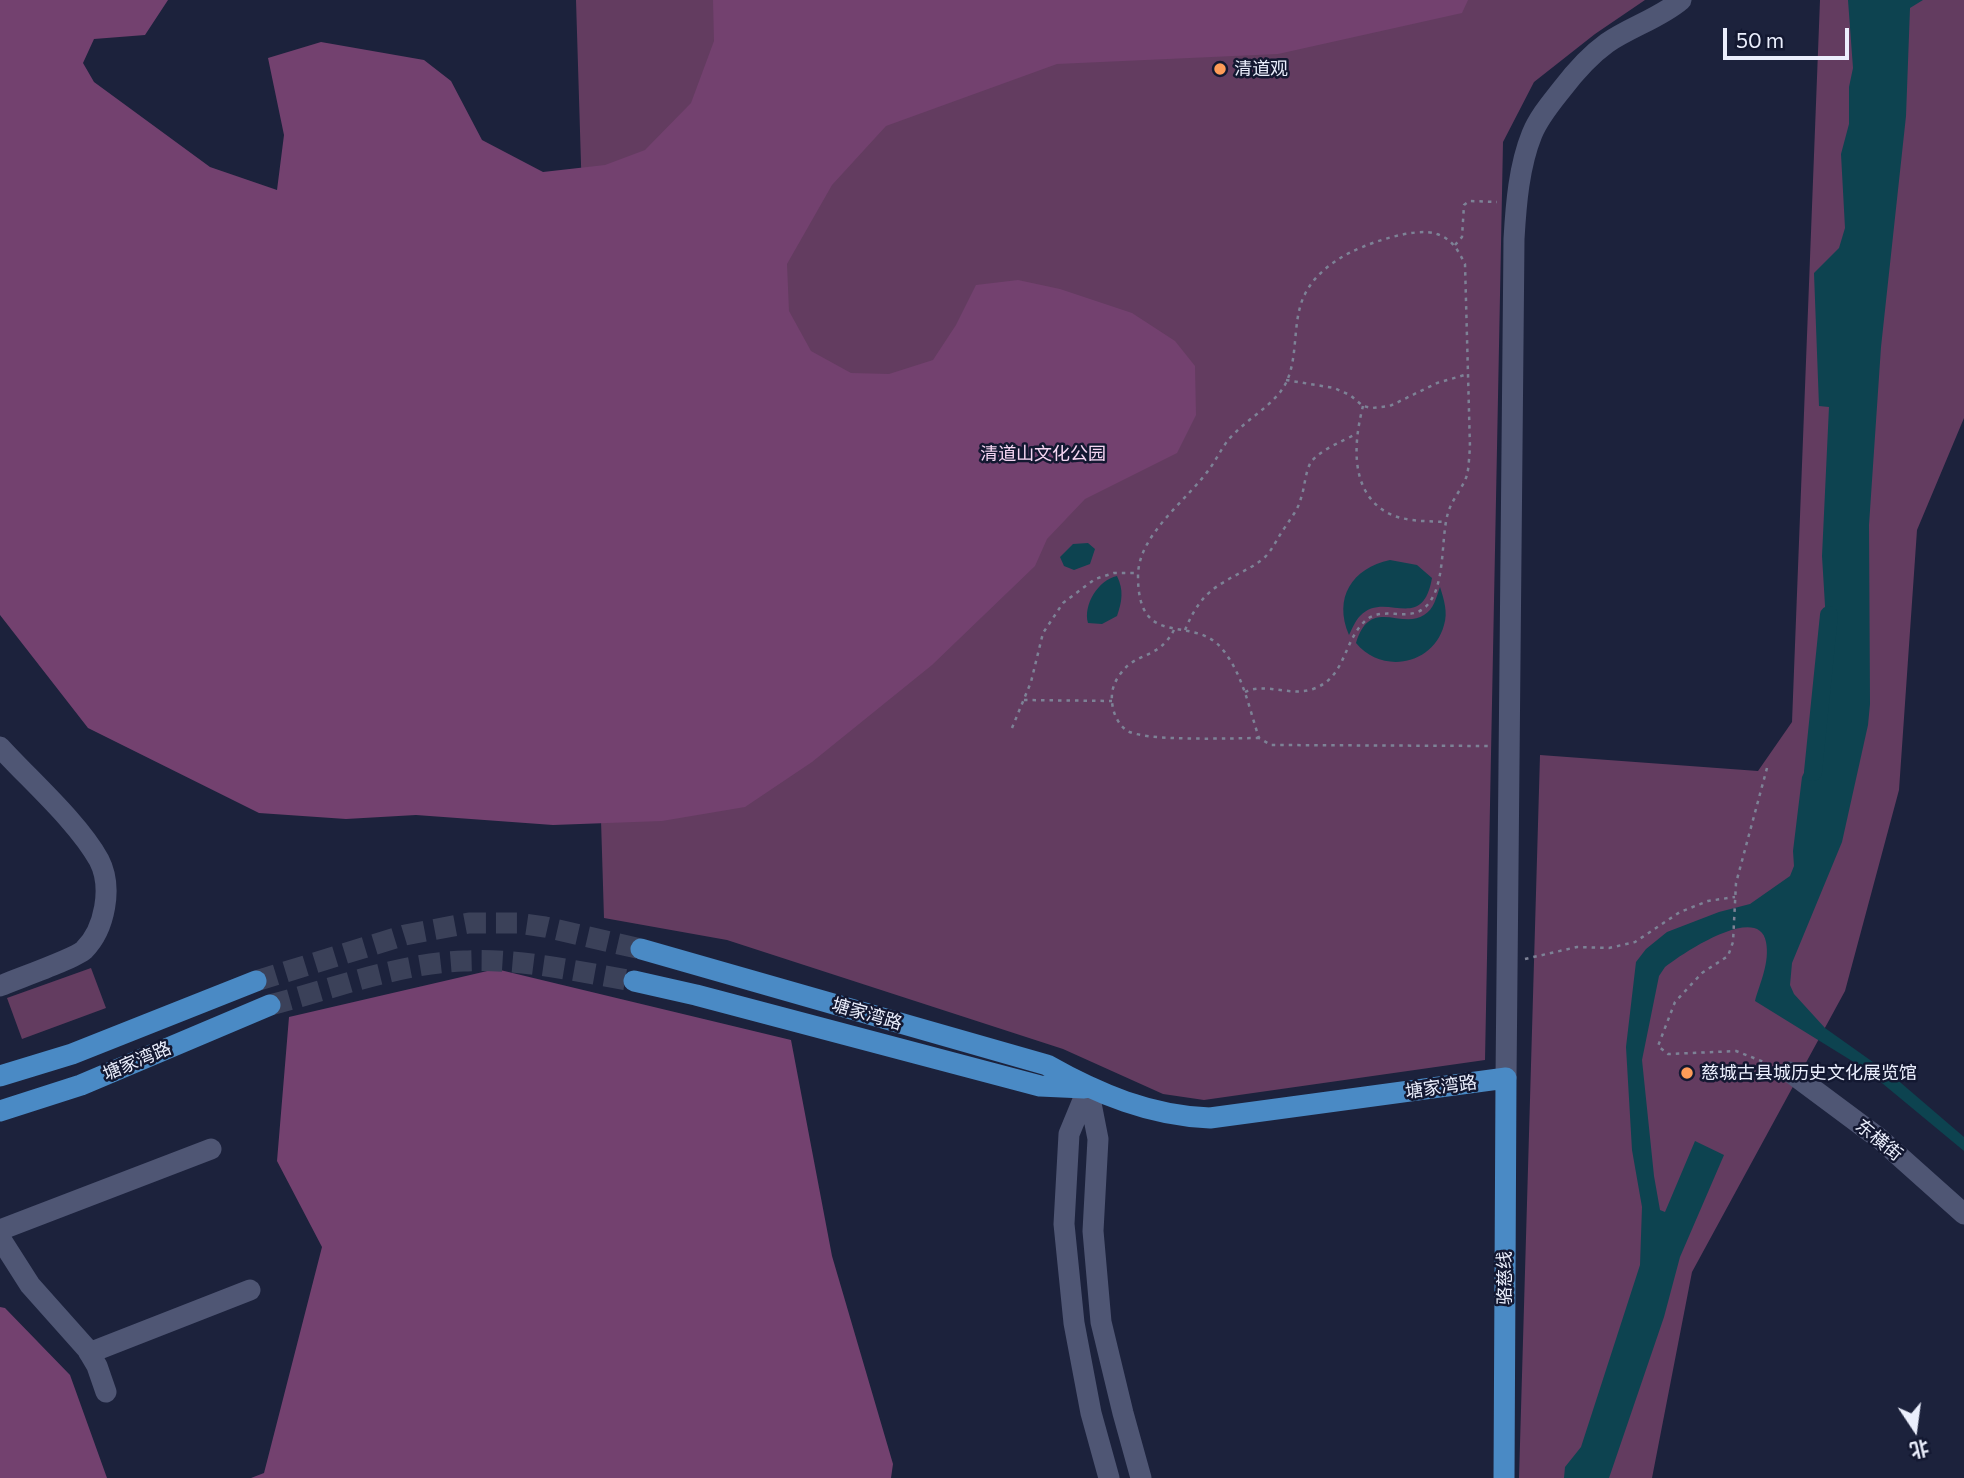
<!DOCTYPE html>
<html>
<head>
<meta charset="utf-8">
<style>
  body { margin:0 }
  #map { position:relative; width:1964px; height:1478px; overflow:hidden; background:#1c223c; font-family:Commissioner,"Noto Sans SC",sans-serif }
  canvas { display:block }
  .north { position:absolute; left:1880px; top:1394px; width:70px; height:70px; -webkit-text-stroke:5px #131831; paint-order:stroke; rotate:167deg; font-size:19px; font-weight:700; line-height:28px; text-align:center; color:#ebeffd }
  .north::after { content:''; display:block; margin:auto; width:24px; height:32px; background:#ebeffd; clip-path:polygon(50% 0,100% 100%,50% 72%,0 100%) }
  .scale { position:absolute; left:1723px; top:28px; width:126px; height:32px; box-sizing:border-box; border:4px solid #ebeffd; border-top:0; padding-left:9px; font-size:21px; line-height:24px; white-space:nowrap; color:#ebeffd; -webkit-text-stroke:5px #131831; paint-order:stroke }
</style>
</head>
<body>
<div id="map">
<canvas width="1964" height="1478"></canvas>
<div class="north">北</div>
<div class="scale">50 m</div>
</div>
<script>
const ctx = document.querySelector('canvas').getContext('2d');
ctx.lineJoin = 'round';
function fillPath(path, color) { ctx.fillStyle = color; ctx.fill(path, 'evenodd'); }
function trace(path, color, width, dash) { ctx.strokeStyle = color; ctx.lineWidth = width; ctx.lineCap = dash ? 'butt' : 'round'; ctx.setLineDash(dash || []); ctx.stroke(path); }
function drawText(font, color, halo, rows, align = 'center') {
  ctx.font = font + ' Commissioner,"Noto Sans SC",sans-serif'; ctx.lineWidth = 5; ctx.setLineDash([]); ctx.textBaseline = 'middle'; ctx.strokeStyle = halo; ctx.fillStyle = color; for (const [text, x, y, turn = 0] of rows) {
    ctx.save(); ctx.translate(x, y); ctx.rotate((+turn || 0) * Math.PI / 180); ctx.textAlign = isNaN(turn) ? turn : align; if (halo) ctx.strokeText(text, 0, 0); ctx.fillText(text, 0, 0); ctx.restore();
  }
}
fillPath(new Path2D(`
  M576,0H1645L1595,34L1534,82L1503,142L1485,1060L1204,1100L1163,1094L1063,1049L727,940L604,918Z
  M1820,0H1964V418L1917,530L1899,790L1845,991L1692,1272L1652,1478H1519L1540,755L1758,771L1792,722Z
  M91,968L106,1008L22,1039L7,998Z`), '#633c60');
fillPath(new Path2D(`
  M0,0H168L145,35L94,39L83,63L94,82L210,167L277,190L284,135L268,58L321,42L424,60L451,81L482,140L543,172L605,165L645,150L691,103L714,41L713,0H1468L1462,13L1278,54L1057,64L886,126L832,185L787,264L789,311L811,351L851,373L889,374L933,360L956,325L976,285L1018,280L1060,289L1132,313L1175,341L1195,366L1196,415L1177,453L1085,499L1047,539L1035,566L932,665L812,762L745,807L662,821L553,825L416,815L346,819L259,813L88,728L0,615Z
  M496,969L791,1040L832,1256L893,1464L891,1478H251L264,1473L322,1247L277,1161L289,1017Z
  M0,1307L5,1308L70,1375L107,1478H0Z`), '#73416f');
fillPath(new Path2D(`
  M1848,0H1923L1910,8L1906,116L1881,347L1869,525L1870,704L1868,725L1842,842L1792,963L1790,985L1794,994L1825,1028L1894,1077L1964,1137V1151L1865,1069L1755,1001C1760,983 1770,962 1766,942C1759,902 1681,954 1665,967L1659,976L1642,1060L1654,1176L1660,1210L1665,1212L1695,1141L1724,1155L1680,1257L1664,1317L1609,1478H1564L1565,1467L1581,1447L1640,1265L1642,1207L1632,1150L1626,1047L1636,962L1646,949L1667,932L1719,912L1750,904L1790,876L1794,866L1793,851L1802,777L1823,732L1830,688L1822,556L1829,407L1819,406L1814,273L1839,248L1845,228L1841,154L1849,124V87L1853,68Z
  M1088,543L1095,549L1090,564L1074,570L1064,566L1060,557L1073,544Z
  M1390,560L1417,565L1432,578C1422,635 1385,589 1360,616C1355,621 1352,629 1349,635C1333,598 1352,568 1390,560Z
  M1117,576C1124,590 1122,602 1117,616L1102,624L1088,623C1083,605 1098,580 1117,576Z
  M1440,587C1444,600 1448,612 1444,625C1433,666 1381,674 1356,643C1370,596 1401,630 1424,615C1434,609 1436,598 1440,587Z`), '#0d4350');
trace(new Path2D(`
  M1813,772L1829,615`), '#0d4350', 18);
trace(new Path2D(`
  M256,981L405,935L469,923H518L545,927L641,949
  M270,1005C331,989 401,963 464,961C521,958 578,972 634,981`), '#3b4159', 21, [21, 10]);
trace(new Path2D(`
  M1455,245L1462,237L1464,205L1469,201L1497,202
  M1286,380L1334,388L1350,395L1363,406L1372,408L1390,406L1437,383L1468,374
  M1363,406C1354,441 1349,490 1386,512C1403,522 1427,521 1446,522
  M1174,630C1158,660 1137,651 1121,673C1114,682 1111,691 1112,702C1113,712 1117,723 1126,730C1142,742 1234,738 1259,738
  M1185,630C1194,609 1203,594 1224,582C1238,573 1253,568 1265,557C1274,548 1278,536 1286,526C1292,516 1298,510 1301,498C1305,487 1305,472 1311,462C1320,450 1343,441 1356,434
  M1245,692C1265,682 1291,697 1313,689C1345,678 1343,644 1363,623C1380,604 1405,622 1423,609C1447,591 1440,539 1448,513C1452,499 1463,488 1467,475C1469,467 1469,456 1470,448L1465,264C1458,250 1452,239 1437,234C1415,226 1361,245 1342,257C1327,266 1313,278 1305,294C1290,323 1301,364 1281,391C1268,408 1248,419 1234,434C1223,444 1219,456 1210,468C1188,500 1138,534 1138,576C1138,653 1194,612 1223,650C1243,675 1249,708 1259,738L1271,745L1492,746
  M1024,700L1112,701
  M1012,728L1031,682L1043,633L1063,603L1095,579L1114,573H1138
  M1767,768L1736,883L1733,942L1728,956L1702,973L1675,1002L1658,1046L1668,1054L1736,1051L1774,1066
  M1525,959L1577,947L1609,948L1635,942L1680,912L1708,901L1735,897`), '#7d8296', 2.5, [3.5, 5]);
trace(new Path2D(`
  M0,747C30,780 78,822 99,860C113,887 105,929 84,950C74,959 16,979 0,986
  M1790,1072L1880,1139L1964,1214
  M1506,1078L1514,239C1516,204 1519,166 1532,134C1539,117 1551,103 1562,89C1575,72 1589,56 1607,43C1630,27 1660,18 1681,0
  M1088,1088L1069,1134L1064,1224L1074,1323L1091,1413L1109,1478
  M1088,1088L1098,1139L1093,1231L1101,1322L1123,1413L1141,1478
  M0,1230L211,1149
  M0,1238L30,1285L87,1349L97,1366L106,1392
  M89,1353L250,1290`), '#4f5674', 21);
trace(new Path2D(`
  M641,949L1047,1065C1098,1094 1151,1116 1210,1118L1506,1078L1504,1478
  M634,981L696,995L1040,1086L1084,1088
  M0,1076L72,1054L256,981
  M0,1111L81,1085L270,1005`), '#4a8ac5', 21);
for (const [x, y, r, color] of [
  [1220,69,7,"#fe9c58"],
  [1687,1073,7,"#fe9c58"]
]) { const dot = new Path2D(); dot.arc(x, y, r, 0, 2 * Math.PI); ctx.fillStyle = color; ctx.fill(dot); trace(dot, '#131831', 2.5); }
drawText('18px', '#ebeffd', '#131831', [
  ["清道观",1234,69],
  ["慈城古县城历史文化展览馆",1701,1073]
], 'left');
drawText('18px', '#f6d7f3', '#131831', [
  ["清道山文化公园",1043,454]
]);
drawText('18px', '#ebeffd', '#131831', [
  ["塘家湾路",867,1014,16],
  ["塘家湾路",137,1061,-23],
  ["塘家湾路",1441,1087,-8],
  ["东横街",1879,1140,39],
  ["骆慈线",1505,1278,-90]
]);
</script>
</body>
</html>
